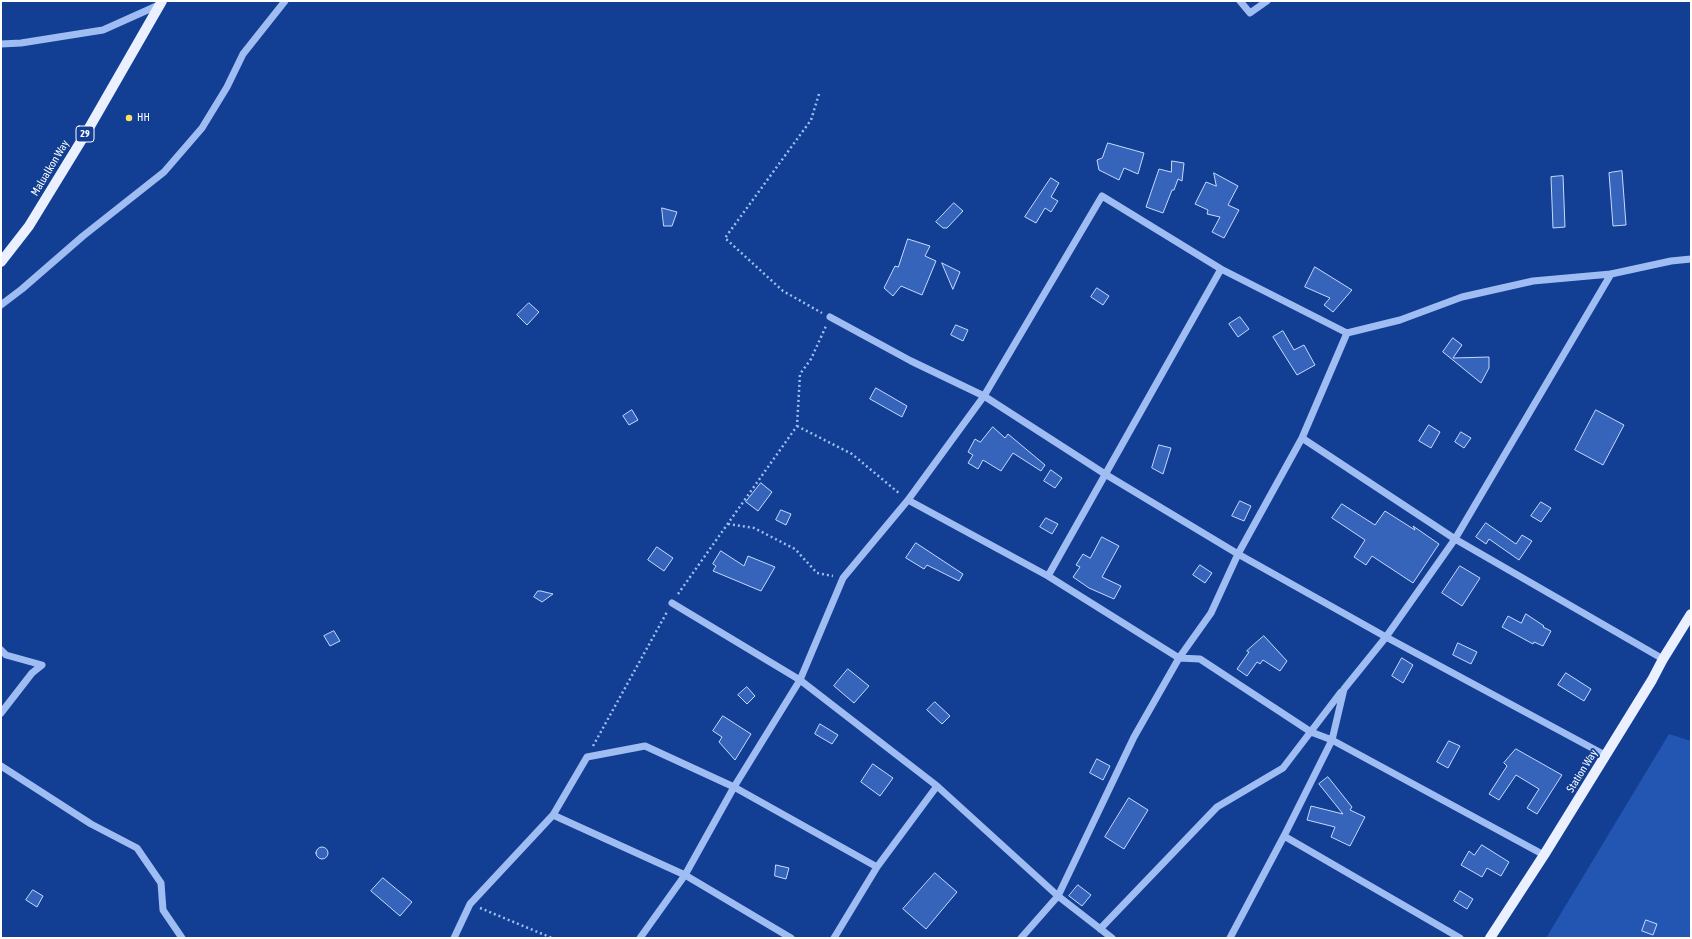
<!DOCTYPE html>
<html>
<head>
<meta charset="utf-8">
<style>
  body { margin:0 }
  #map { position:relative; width:1692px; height:939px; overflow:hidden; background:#123e93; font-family:"Asap Condensed",sans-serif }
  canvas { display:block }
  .frame { position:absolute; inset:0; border:2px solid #fff; pointer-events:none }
</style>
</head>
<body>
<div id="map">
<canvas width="1692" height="939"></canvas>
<div class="frame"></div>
</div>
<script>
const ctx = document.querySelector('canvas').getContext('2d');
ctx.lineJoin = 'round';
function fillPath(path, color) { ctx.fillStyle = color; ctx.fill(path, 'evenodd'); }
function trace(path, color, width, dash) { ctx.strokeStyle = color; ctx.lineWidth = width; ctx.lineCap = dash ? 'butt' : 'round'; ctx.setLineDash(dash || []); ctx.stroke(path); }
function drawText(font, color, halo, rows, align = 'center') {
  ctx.font = font + ' "Asap Condensed",sans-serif'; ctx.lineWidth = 3.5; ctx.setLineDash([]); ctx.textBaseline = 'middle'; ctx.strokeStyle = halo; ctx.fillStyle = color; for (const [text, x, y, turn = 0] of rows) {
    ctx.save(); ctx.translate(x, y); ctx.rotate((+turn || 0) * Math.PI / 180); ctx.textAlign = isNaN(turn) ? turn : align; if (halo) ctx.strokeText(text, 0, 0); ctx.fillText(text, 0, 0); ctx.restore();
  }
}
fillPath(new Path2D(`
  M1669,734L1691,741V938H1546Z`), '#2356b2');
const building = new Path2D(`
  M1108,143L1144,153L1138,174L1124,168L1119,180L1099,170L1097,160L1102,158Z
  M1172,161L1184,163L1182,181L1178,179L1174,190H1172L1163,213L1146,207L1159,169L1171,172Z
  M1622,171L1626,225L1613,226L1609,173Z
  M1214,173L1238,186L1228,205L1239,210L1224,238L1212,232L1220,217L1207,214L1208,210L1195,204L1206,182L1216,186Z
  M1563,176L1565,227L1553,228L1551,177Z
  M1051,178L1059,183L1051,197L1058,201L1051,212L1045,208L1036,223L1025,217Z
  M954,203L963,211L947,228H943L936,222Z
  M662,208L677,212L672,226H664Z
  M908,239L930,246L925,256L936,261L922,295L901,286L893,296L884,288L895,266L898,267Z
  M942,263L960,272L953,289Z
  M1315,267L1352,290L1333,312L1324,305L1330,298L1305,287Z
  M1097,288L1109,296L1103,305L1091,297Z
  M529,303L539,312L527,325L517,315Z
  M1240,317L1249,329L1238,337L1229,324Z
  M956,325L968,330L963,341L951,335Z
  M1283,331L1294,350L1304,345L1315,365L1297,375L1273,337Z
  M1453,338L1462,345L1453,358L1489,357V368L1481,383L1443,352Z
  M876,388L907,406L902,417L870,399Z
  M632,410L638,420L629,425L623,416Z
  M1596,410L1624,425L1603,465L1575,450Z
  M1429,425L1440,432L1431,448L1419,441Z
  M993,427L1005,438L1008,434L1045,465L1041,471L1013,453L1001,471L983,460L978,469L968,463L973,455L968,452L975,439L980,442Z
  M1461,432L1471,438L1464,448L1455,442Z
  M1159,445L1171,448L1163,474L1152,468Z
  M1051,470L1062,478L1055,488L1044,481Z
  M761,483L772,492L758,511L746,502Z
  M1240,501L1251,506L1244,521L1232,516Z
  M1541,502L1551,508L1541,522L1531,516Z
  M1342,504L1375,525L1385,511L1415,530L1413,526L1439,544L1413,583L1372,556L1366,565L1354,557L1365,540L1332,518Z
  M781,510L791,514L786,525L776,520Z
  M1046,518L1058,524L1052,534L1040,527Z
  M1486,523L1516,544L1522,535L1532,541L1519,560L1489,539L1486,544L1476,537Z
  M1102,537L1119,546L1102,577L1121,586L1114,599L1089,588L1073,577L1080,567L1076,565L1083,554L1090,558Z
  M916,543L963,574L959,581L927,565L924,569L906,558Z
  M657,547L673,558L664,571L648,560Z
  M721,551L744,566L748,556L775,567L761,591L713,571L716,566L713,564Z
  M1200,565L1212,573L1205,583L1193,575Z
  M1460,566L1480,578L1462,606L1442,593Z
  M538,591H541L553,594L542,602L534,597Z
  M1526,614L1544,626L1543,627L1551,631L1543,646L1534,642L1533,644L1502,627L1508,616L1521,623Z
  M334,631L340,641L330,646L324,636Z
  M1264,636L1287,661L1280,671L1263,660L1260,664L1257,662L1247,676L1237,669L1249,652L1247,651Z
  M1458,643L1477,652L1471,664L1453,655Z
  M1402,658L1413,665L1403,683L1392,676Z
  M848,669L869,686L854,703L834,686Z
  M1566,673L1591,689L1584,701L1558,685Z
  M747,687L755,696L747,704L738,695Z
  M935,702L950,716L942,724L927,710Z
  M723,716L751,734L735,760L719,742L722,737L713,731Z
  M820,724L838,735L832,744L815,734Z
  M1449,741L1460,746L1448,768L1437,762Z
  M1516,749L1562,775L1537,814L1527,808L1539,789L1516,775L1499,800L1489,794L1507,766L1504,763Z
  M1097,759L1110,766L1103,780L1090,773Z
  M873,764L893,778L880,796L861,782Z
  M1328,777L1352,807L1350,810L1365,817L1350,846L1331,837L1335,827L1307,820L1311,806L1343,814L1319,784Z
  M1129,798L1148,810L1124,849L1105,837Z
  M1482,845L1509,862L1501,876L1487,868L1482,877L1461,865L1469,851L1474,855Z
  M316 853a6 6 0 1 1 12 0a6 6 0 1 1-12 0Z
  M776,865L789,868L786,879L775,876Z
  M935,873L957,892L926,929L903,909Z
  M383,878L412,902L400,916L371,891Z
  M1078,885L1091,895L1082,906L1069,896Z
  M33,890L43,896L37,907L26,900Z
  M1460,891L1473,899L1467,909L1454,901Z
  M1646,920L1657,924L1653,935L1642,931Z`);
fillPath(building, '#3564ba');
trace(building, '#c6dafd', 1);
trace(new Path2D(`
  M819,94L811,120L725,238L783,291L822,313
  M797,426L852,454L900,494
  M728,524L754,528L795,549L817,573L833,576
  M678,594L797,426L800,374L811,359L826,326
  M593,746L667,612
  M480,908L552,938`), '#9fbdf3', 2.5, [2, 3]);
trace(new Path2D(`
  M1240,1L1250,13L1267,1
  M1,44L21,43L103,30L161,4
  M1221,269L1347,333L1400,320L1462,297L1533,281L1611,274L1671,261L1691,259
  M1,305L22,289L83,236L164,172L202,128L227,87L243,54L285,1
  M830,317L911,361L984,396L1105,474L1238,554L1386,637L1605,755
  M1302,438L1455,539L1663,659
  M908,500L1048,576L1179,658L1200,659L1311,732L1332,740L1544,855
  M672,603L800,680L937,786L1058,896L1112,938
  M1,650L6,655L42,665L32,673L1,713
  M1,766L91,824L137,848L161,883L163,910L182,938
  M553,815L685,875L791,938
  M1284,836L1460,938
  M1100,929L1217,807L1283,768L1341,692
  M454,938L470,904L553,815L587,757L645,746L734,787L877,867
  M640,938L685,875L734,787L800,680L843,578L908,500L984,396L1102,196L1221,269L1048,576
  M834,938L877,867L937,786
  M1021,938L1058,896L1134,737L1179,658L1211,613L1238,554L1302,438L1347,333
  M1230,938L1284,836L1332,740L1344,689L1386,637L1455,539L1611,274`), '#9fbdf3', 7);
trace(new Path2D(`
  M1,262L29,226L89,128L162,1
  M1490,938L1544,855L1652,680L1663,659L1691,614`), '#eaf0ff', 10);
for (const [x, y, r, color] of [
  [129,118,4,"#ffe060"]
]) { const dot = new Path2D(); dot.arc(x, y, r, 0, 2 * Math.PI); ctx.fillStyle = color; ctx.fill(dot); trace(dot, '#123e93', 1.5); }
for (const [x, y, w] of [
  [85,134,18]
]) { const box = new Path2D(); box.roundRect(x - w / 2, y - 8, w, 16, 3); ctx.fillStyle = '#123e93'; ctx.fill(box); trace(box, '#fff', 1); }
drawText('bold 10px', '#fff', null, [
  ["29",85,134]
]);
drawText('11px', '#fff', '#123e93', [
  ["HH",137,118]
], 'left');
drawText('11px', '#fff', '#123e93', [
  ["Malualkon Way",50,168,-59],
  ["Station Way",1582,771,-58]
]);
</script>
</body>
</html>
